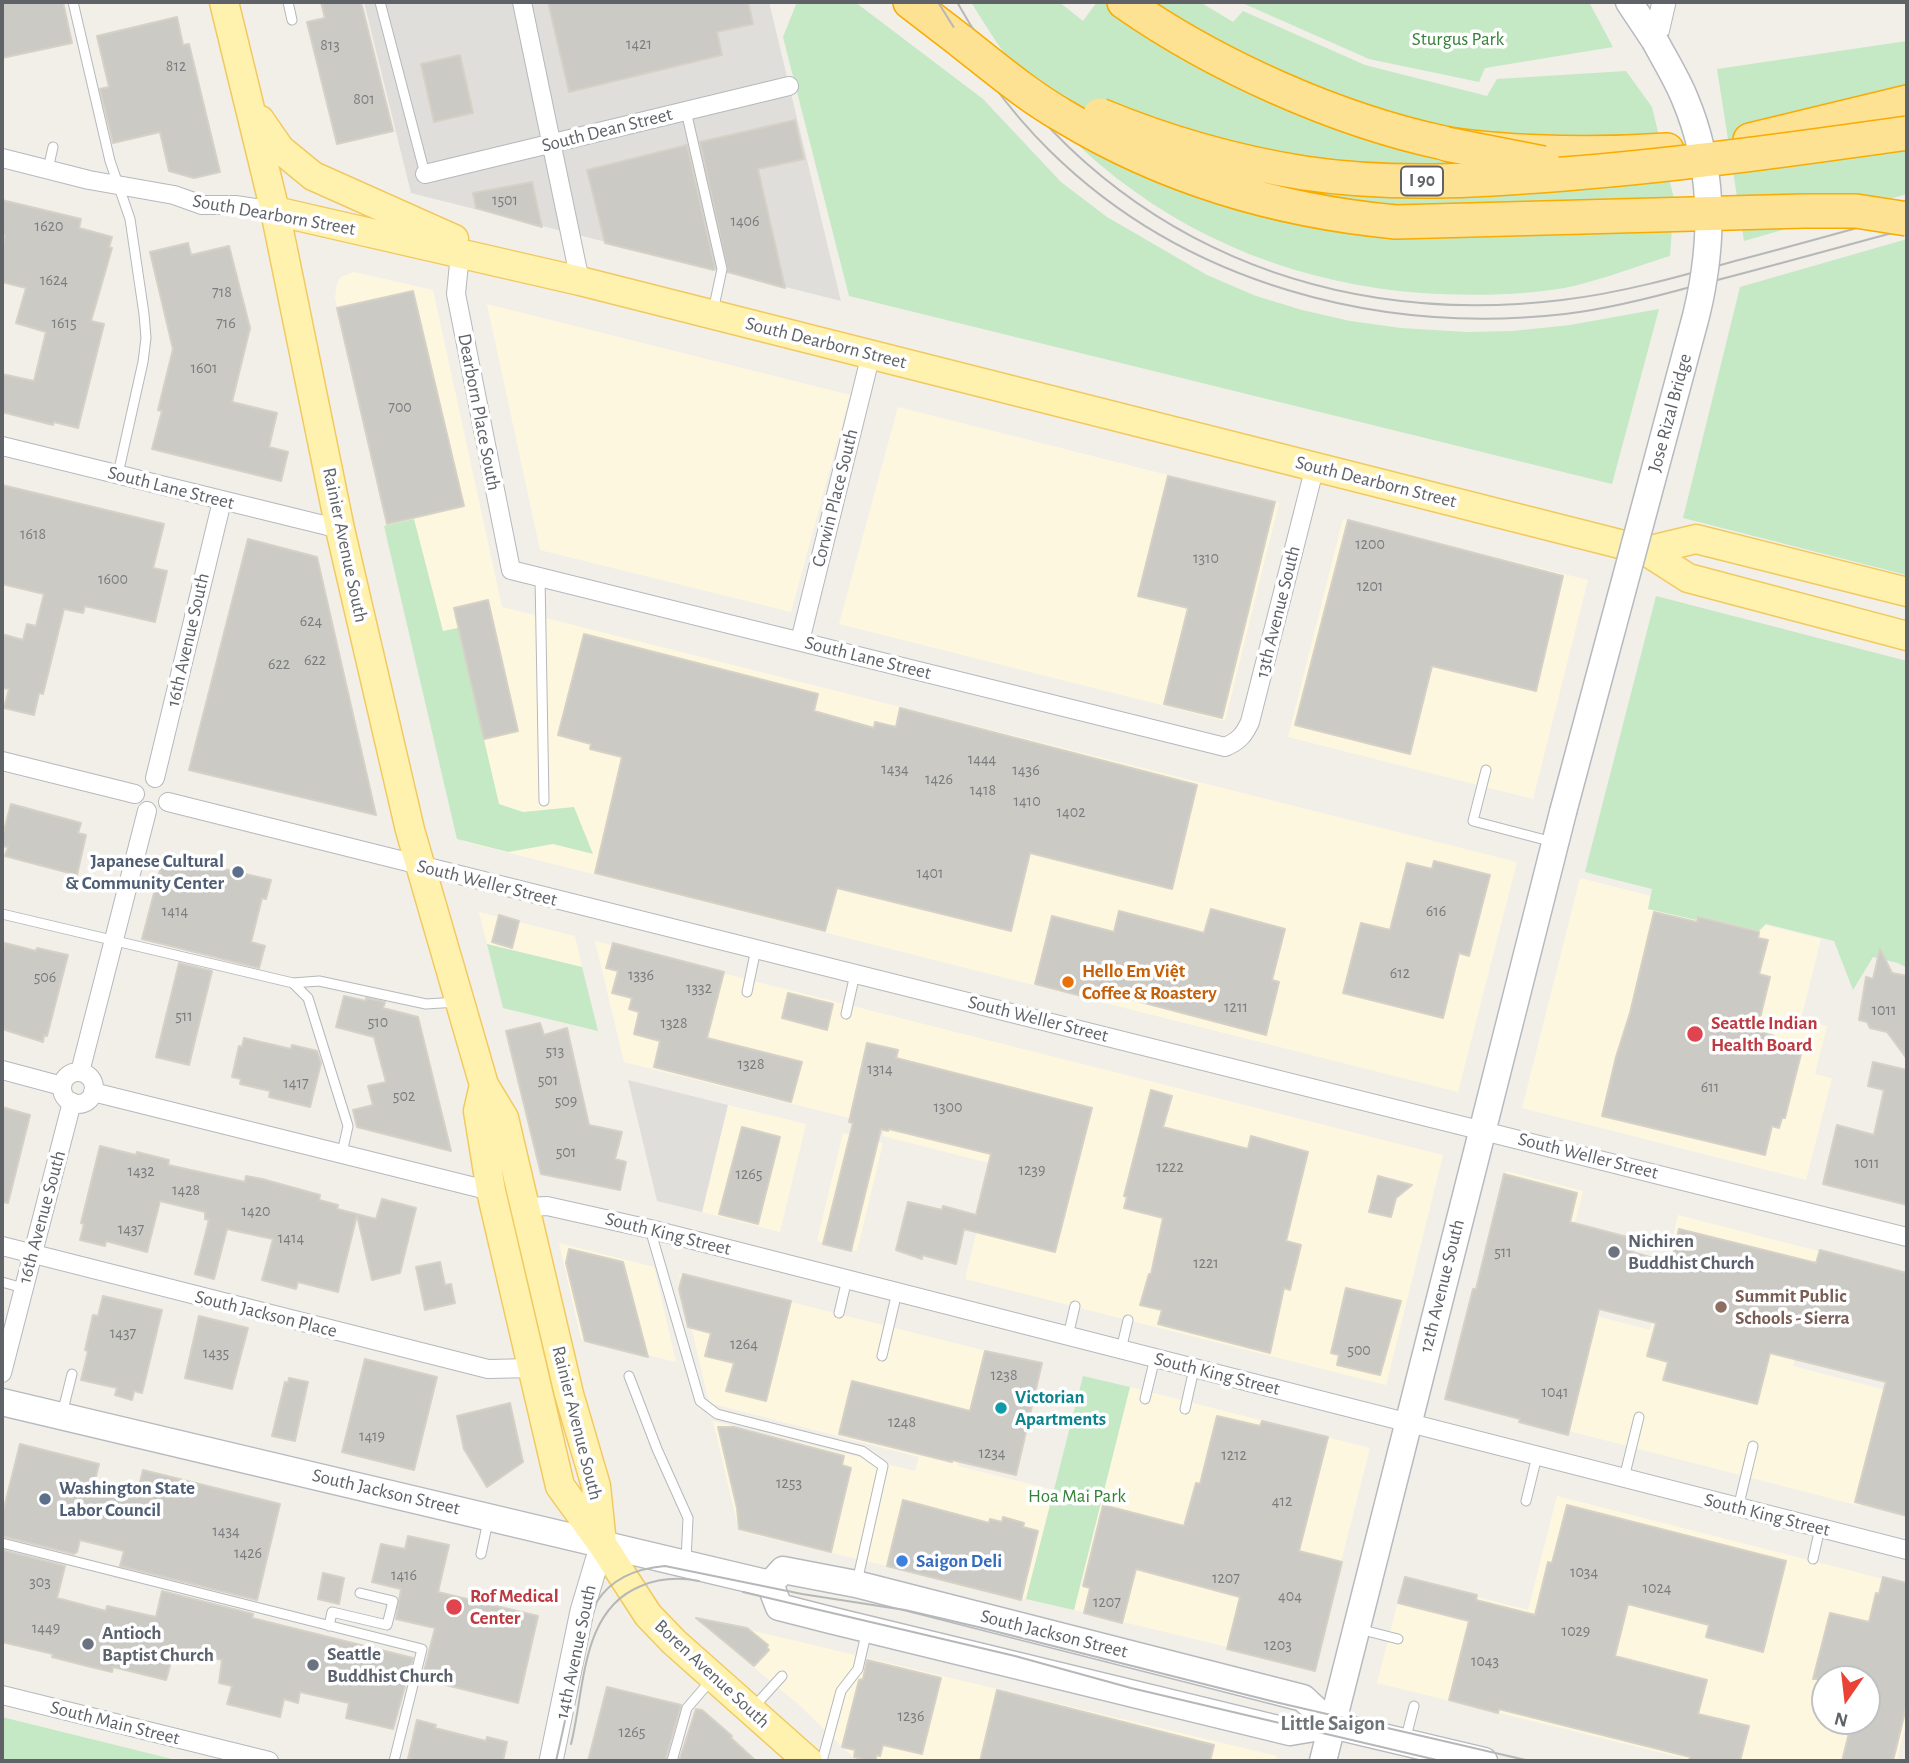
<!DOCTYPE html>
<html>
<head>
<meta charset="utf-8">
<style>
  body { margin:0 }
  #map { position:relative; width:1909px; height:1763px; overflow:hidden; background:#f1efe8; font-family:"Alegreya Sans",sans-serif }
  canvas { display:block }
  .frame { position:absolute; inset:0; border:4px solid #5f6368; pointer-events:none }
  .north { position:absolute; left:1811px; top:1665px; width:70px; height:70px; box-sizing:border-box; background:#fff; border:2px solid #bfc1c3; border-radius:50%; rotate:194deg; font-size:19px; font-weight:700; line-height:28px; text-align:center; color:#5f6368 }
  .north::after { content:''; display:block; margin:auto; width:24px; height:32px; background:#ea4335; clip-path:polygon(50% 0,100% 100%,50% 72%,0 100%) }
</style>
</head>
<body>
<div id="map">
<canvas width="1909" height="1763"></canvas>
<div class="frame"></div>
<div class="north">N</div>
</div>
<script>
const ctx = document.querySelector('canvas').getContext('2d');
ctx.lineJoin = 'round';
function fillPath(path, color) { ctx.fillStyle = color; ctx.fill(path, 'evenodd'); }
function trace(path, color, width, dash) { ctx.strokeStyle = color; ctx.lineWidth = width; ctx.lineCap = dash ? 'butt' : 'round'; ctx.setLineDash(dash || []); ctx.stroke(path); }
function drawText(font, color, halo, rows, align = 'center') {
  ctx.font = font + ' "Alegreya Sans",sans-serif'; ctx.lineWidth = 7; ctx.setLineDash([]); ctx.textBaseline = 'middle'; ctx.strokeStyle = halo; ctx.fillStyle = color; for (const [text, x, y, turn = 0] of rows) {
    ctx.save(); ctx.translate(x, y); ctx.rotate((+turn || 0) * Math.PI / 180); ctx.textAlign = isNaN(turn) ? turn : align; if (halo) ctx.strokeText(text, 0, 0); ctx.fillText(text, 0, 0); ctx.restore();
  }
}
fillPath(new Path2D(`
  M354,272L433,290L502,607L1517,862L1458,1092L462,841L335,298L337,284L341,277Z
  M487,304L850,395L791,612L540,550Z
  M898,407L1279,503L1225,721L839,624Z
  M1343,519L1588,580L1533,799L1288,737Z
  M1580,878L1821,939L1801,1019L1827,1026L1815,1074L1832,1078L1806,1180L1522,1108Z
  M479,912L575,936L582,967L487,944Z
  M595,941L1443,1155L1386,1385L965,1279L993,1164L883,1136L885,1127L624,1062Z
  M728,1105L806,1124L780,1232L702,1212Z
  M843,1133L883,1143L857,1251L817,1241Z
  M1506,1171L1583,1191L1554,1305L1650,1330L1678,1215L1822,1252L1793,1366L1889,1391L1860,1506L1449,1400Z
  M559,1243L654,1267L676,1362L581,1339Z
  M679,1274L987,1351L958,1466L1054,1490L1026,1599L739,1531L713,1421L915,1471L919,1457L709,1403Z
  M1130,1387L1370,1448L1314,1668L1074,1610Z
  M1557,1496L1907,1585V1720L1897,1761H1695L1377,1683L1404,1578L1528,1610ZM1825,1679H1867V1721H1825Z
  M700,1618L1277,1756L1276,1761H857L797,1703L705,1627Z`), '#fef7e0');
fillPath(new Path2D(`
  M364,2H769L841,301L411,193Z
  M628,1080L728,1105L702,1212L657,1201Z`), '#e0deda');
fillPath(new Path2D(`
  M797,2H855L983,99L1061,182L1107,217L1207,275L1256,296L1302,310L1350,321L1401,328L1467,332L1513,331L1570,325L1659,309L1612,484L849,296L783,37Z
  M971,2H1059L1083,21L1097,2H1200L1233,22L1243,11L1365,65L1487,96L1497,79L1626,71L1652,107L1674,199L1670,256C1638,266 1606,278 1574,286C1528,296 1468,296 1421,293C1301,284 1190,241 1098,163C1048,121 1005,57 971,2Z
  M1240,2H1589L1613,47L1485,68L1479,82L1369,59Z
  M1907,41V194L1744,241L1717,69Z
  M1907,239V575L1683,518L1740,287Z
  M414,519L443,631L458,628L499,804L523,812L574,807L593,854L553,844L508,852L457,839L384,526Z
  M1656,596L1907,661V968L1898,963L1873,957L1853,990L1834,941L1766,924L1759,931L1698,916L1696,920L1648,909L1652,889L1585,872Z
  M487,944L582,967L598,1031L503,1008Z
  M1083,1376L1130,1387L1074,1610L1026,1599Z
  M2,1717L180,1761H181H2Z`), '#c5e8c5');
const building = new Path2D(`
  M2,2H63L72,43L2,58Z
  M321,2H361L393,131L337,144L307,22L325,18Z
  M548,2H748L753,24L717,32L722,55L569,92Z
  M177,17L183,45L189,44L220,172L194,178L169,171L160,132L113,143L100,89L109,87L97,36Z
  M460,55L473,113L434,122L421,64Z
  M795,120L804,159L758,169L785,288L728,272L700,142Z
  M687,145L715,268L714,270L605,243L587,170Z
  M532,182L542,227L476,208L473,193Z
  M2,200L81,219L79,228L112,237L109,247L112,248L91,321L104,324L78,428L54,422L53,425L2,412V374L34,381L46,332L16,323L26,288L2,282V250L5,235L2,234Z
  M188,243L191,255L229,246L250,328L232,402L277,413L269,447L288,452L281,481L152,449L162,411L158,410L173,349L150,252Z
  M413,291L464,506L387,524L337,308Z
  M1168,476L1275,502L1222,718L1164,704L1188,608L1138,596Z
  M2,485L164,524L153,568L167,571L155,622L85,606L83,613L64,609L43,694L39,693L34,715L4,708L9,689L2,688V634L23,640L27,624L36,626L44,594L2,584Z
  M1348,520L1563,576L1536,691L1432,666L1410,754L1295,725Z
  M248,539L317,557L376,815L189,770Z
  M488,600L518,731L484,739L454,608Z
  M584,634L818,694L814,711L874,728L875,722L896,727L900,708L1197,785L1172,889L1030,853L1011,931L837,888L825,931L595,873L622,757L590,749L591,744L558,735Z
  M11,804L81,823L78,833L86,835L77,875L5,856L8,847L2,846V838Z
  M164,855L271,880L266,899L262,898L251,942L265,946L259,968L142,939Z
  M1434,861L1490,875L1469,956L1459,953L1443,1018L1343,993L1361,923L1390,930L1407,863L1432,869Z
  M1211,909L1285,929L1272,980L1279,982L1266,1035L1099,991L1097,1000L1035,984L1052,916L1114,932L1119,911L1204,933Z
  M1654,912L1697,922L1698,917L1759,932L1758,938L1768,940L1759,974L1770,977L1757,1031L1774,1036L1772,1047L1801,1054L1785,1118H1782L1779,1128L1772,1126L1765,1155L1602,1116L1616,1057L1630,1013Z
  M499,915L519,921L512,948L492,942Z
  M5,943L36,951L37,948L68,955L47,1036L44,1035L43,1042L2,1029V955Z
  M613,943L724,972L707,1038L802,1062L791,1102L654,1067L660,1041L634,1034L639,1012L629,1009L632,998L612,993L618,971L606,968Z
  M1880,949L1892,973L1907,976V1059L1887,1032L1870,1028L1867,1022L1859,1020L1866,977L1873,979Z
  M179,963L212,971L189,1065L156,1057Z
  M788,993L833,1004L827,1030L782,1018Z
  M344,996L366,1001V998L385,1002L383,1008L418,1017L451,1151L357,1127L353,1110L373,1105L368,1086L386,1082L374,1037L336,1027Z
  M540,1023L544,1035L567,1028L589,1125L622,1132L615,1159L626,1162L620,1190L541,1174L506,1031Z
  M244,1038L291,1049L292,1045L317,1051L321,1063L310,1107L269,1097L270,1091L240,1084L241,1079L232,1077L239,1046L242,1047Z
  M867,1043L898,1050L896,1058L1092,1108L1055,1252L964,1229L956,1264L922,1255V1259L896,1250L908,1202L942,1210L943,1206L976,1215L991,1154L889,1129L888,1131L881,1129L851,1251L823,1244L853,1123L849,1122Z
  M1873,1062L1907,1070V1205L1823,1184L1837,1125L1874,1135L1884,1090L1868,1086Z
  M1151,1090L1172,1096L1163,1127L1248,1149L1251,1136L1308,1152L1286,1241L1301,1245L1290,1290L1284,1288L1270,1353L1158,1324L1162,1310L1140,1305L1149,1274H1151L1163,1218L1124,1208L1127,1197L1124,1196Z
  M2,1107L30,1115L8,1203L2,1202Z
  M742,1127L780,1137L758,1224L719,1214Z
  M100,1146L136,1155L137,1152L169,1160L168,1165L245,1182L246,1176L262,1179L320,1195L319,1200L338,1205L337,1209L376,1219L382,1199L416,1208L400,1273L372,1280L357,1215L338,1292L298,1282L296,1289L262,1280L273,1239L227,1229L214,1279L195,1274L209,1220L205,1219V1212L160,1201L147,1252L106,1241L105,1246L80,1240L84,1224L81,1223Z
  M1504,1174L1577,1193L1570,1222L1635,1239L1632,1252L1671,1263L1679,1229L1816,1263L1820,1250L1907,1273V1516L1855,1502L1886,1382L1770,1353L1757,1404L1663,1380L1668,1362L1647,1356L1656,1323L1599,1309L1568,1435L1519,1422L1520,1419L1445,1399L1473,1289H1476Z
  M1378,1176L1412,1185L1396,1198L1391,1217L1369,1212Z
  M569,1249L623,1262L648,1357L585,1341L566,1263Z
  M440,1262L445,1285L451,1284L455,1303L425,1310L416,1267Z
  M683,1274L791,1301L766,1401L726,1391L734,1363L705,1356L711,1333L688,1327L679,1289Z
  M1346,1288L1401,1301L1380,1375L1337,1365L1339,1355L1331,1353Z
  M103,1296L162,1310L142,1393L134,1391L132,1400L115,1395L117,1388L81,1380L88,1351L85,1350L93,1315L98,1316Z
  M199,1316L248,1328L232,1389L185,1378Z
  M985,1351L1042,1363L1016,1475L952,1460V1462L839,1434L852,1381L970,1411Z
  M365,1359L437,1377L414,1470L342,1452Z
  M289,1378L308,1382L295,1441L272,1436L285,1382L288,1383Z
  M510,1403L523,1462L487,1487L464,1449L457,1416Z
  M1217,1416L1260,1426L1262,1421L1328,1437L1299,1551L1342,1562L1315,1671L1227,1649L1240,1597L1136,1569L1122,1623L1084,1613L1090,1588L1083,1586L1103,1505L1184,1526L1196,1483L1200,1484Z
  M718,1427H734L844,1456L842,1465L851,1468L831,1552L739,1529L737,1508Z
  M20,1444L99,1464L93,1488L136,1498L143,1470L280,1504L257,1600L120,1566L124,1551L80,1540L77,1552L74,1554L2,1536V1516Z
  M903,1500L989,1523L990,1519L1002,1522L1003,1517L1024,1523L1023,1527L1038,1531L1021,1600L887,1566Z
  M1567,1505L1786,1561L1763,1652L1706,1637L1709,1625L1628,1604L1615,1656L1707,1680L1698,1714L1749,1726L1740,1761H1689L1690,1757L1499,1709L1498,1713L1449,1700L1469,1621L1398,1603L1405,1577L1477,1595L1476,1600L1535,1615L1548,1562L1552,1563Z
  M408,1536L449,1545L438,1592L538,1616L518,1703L422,1679L435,1628L396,1619L401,1589L372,1582L381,1544L405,1549Z
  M2,1550L65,1566L57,1598L106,1611L107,1606L156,1617L162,1591L253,1614L252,1618L413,1658L393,1729L346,1718L349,1703L300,1692L298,1703L284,1699L280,1717L227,1704L232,1686L219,1683L222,1660L175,1648L166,1680L113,1667L112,1672L87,1666L52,1657L53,1654L2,1642Z
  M323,1573L344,1578L339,1604L318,1599Z
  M1883,1577L1907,1583V1704L1893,1761H1842L1852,1721H1867V1679H1813L1830,1613L1869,1622L1876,1593L1879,1594Z
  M696,1618L747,1628L768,1645L767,1648L769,1650L754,1666Z
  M867,1660L941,1678L922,1754L883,1745L880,1756L877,1755L875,1761H869L854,1757L855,1750L842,1747L859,1680L863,1679Z
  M607,1687L681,1705L665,1761H588Z
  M997,1690L1214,1745L1210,1761H980Z
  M696,1709L702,1710L732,1736L731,1738L756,1761H679Z
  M417,1720L436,1725L435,1728L486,1741L487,1737L507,1742L503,1761H419L408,1759Z`);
fillPath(building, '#cccac5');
trace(building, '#d6d1c6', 2);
const service = new Path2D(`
  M73,2L110,161L130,219L144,314L146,338L143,362L118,474
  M288,2L292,20
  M380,2L425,174
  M686,111L722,269L713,311
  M48,169L53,147
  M540,577L544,801
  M1486,770L1473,821L1553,842
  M2,914L293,983L308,998L348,1126L342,1153
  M293,983L319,981L426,1004L457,1002
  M747,992L756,949
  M846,1014L855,974
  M650,1229L700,1401L717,1414L862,1451L883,1466L857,1582
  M2,1282L23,1288
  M839,1313L847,1279
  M1068,1336L1075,1306
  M1121,1350L1128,1320
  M882,1356L897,1292
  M629,1376L657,1449L688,1518L686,1561
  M1145,1399L1155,1358
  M1185,1409L1194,1369
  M62,1414L72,1374
  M1624,1478L1639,1417
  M1526,1501L1537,1456
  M1738,1508L1753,1446
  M2,1543L422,1649L394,1761
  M481,1554L488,1521
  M1813,1559L1820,1528
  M329,1626L332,1612L387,1625L393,1601L360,1593
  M1359,1629L1398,1639
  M752,1709L782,1676
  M1405,1741L1414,1706
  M672,1761L687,1708L712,1679
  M822,1761L841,1691L858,1669L867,1630`);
const minor = new Path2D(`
  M522,2L580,281
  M2,158L89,180L174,195L202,205H235L275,211
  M425,174L789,86
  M460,253L456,294L511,570L1225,747C1239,741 1244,735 1250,722L1315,466
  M2,446L340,529
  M800,641L871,354
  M2,761L135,794
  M155,778L222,501
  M168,802L1907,1237
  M2,1070L62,1086
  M80,1072L147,811
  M62 1088a16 16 0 1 1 32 0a16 16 0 1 1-32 0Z
  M93,1092L491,1191
  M526,1207L547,1206L650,1229L1907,1550
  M2,1246L488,1369L533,1368
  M2,1373L72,1102
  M2,1695L269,1761`);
const tertiary = new Path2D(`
  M1655,41L1664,2
  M551,1761L582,1611L602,1544`);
const secondary = new Path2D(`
  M1629,2L1655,41
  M2,1402L770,1584
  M770,1584L779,1607L830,1620L1290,1732L1332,1725L1484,1761
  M770,1584L783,1570L856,1584L1303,1698L1332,1725
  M1323,1761L1563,812`);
const primary = new Path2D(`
  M224,2L275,211L340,529L410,830L484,1085L504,1118L569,1394L596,1486L602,1544
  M260,120L280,149L313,176L454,239
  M275,211L580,281L1612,542L1646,551L1688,578L1907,636
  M1646,551L1696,539L1907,592
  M484,1085L478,1111L491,1191L560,1486L602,1544L648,1615L674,1642L808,1761`);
const motorway = new Path2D(`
  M910,2L962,42
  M1124,2C1214,65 1336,120 1444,143C1459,147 1476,147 1491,149C1550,154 1608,154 1667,150
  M1750,140L1907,102`);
trace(service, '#b5b8bc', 11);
trace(minor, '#b5b8bc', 20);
trace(tertiary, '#b5b8bc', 25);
trace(secondary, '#b6babf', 29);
trace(primary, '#f2c960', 31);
trace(motorway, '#f9ab00', 36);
trace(service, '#fff', 9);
trace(minor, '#fff', 18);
trace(tertiary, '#fff', 23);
trace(secondary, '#fff', 26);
trace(primary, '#fff2af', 28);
trace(motorway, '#fde293', 33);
trace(new Path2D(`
  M938,2C971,56 1005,107 1050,151C1185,284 1379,335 1565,314C1608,309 1651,298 1694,286C1765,268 1836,248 1907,229
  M957,2C1083,226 1309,331 1562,300C1621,293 1678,277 1735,261C1793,246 1850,230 1907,214
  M743,1592L1015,1656L1131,1688L1441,1761
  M571,1744C585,1690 580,1610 641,1586C660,1578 678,1577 699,1581
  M556,1761C562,1735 568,1708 573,1681C584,1621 592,1572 665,1566L802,1594L905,1610L978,1627L1275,1702L1530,1761`), '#b6b7b8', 2);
const secondaryBridge = new Path2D(`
  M1563,812L1696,316C1714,243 1715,170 1685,99C1677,79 1665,60 1655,41`);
const motorwayBridge = new Path2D(`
  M962,42C995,68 1028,96 1065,117C1166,178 1279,211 1396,222L1804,211H1856L1907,219
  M1100,115C1165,142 1235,162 1304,173C1390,186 1478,181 1564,174C1679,165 1793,149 1907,133
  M1446,144L1543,163`);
trace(secondaryBridge, '#b6babf', 29, []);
trace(motorwayBridge, '#f9ab00', 36, []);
trace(secondaryBridge, '#fff', 26);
trace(motorwayBridge, '#fde293', 33);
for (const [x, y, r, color] of [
  [238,872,7,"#5c6f8a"],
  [1068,982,7,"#e8710a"],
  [1695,1034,9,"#e0444e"],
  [1614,1252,7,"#6b7280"],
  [1721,1307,7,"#8d6e63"],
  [1001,1408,7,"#0f9aa8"],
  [45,1499,7,"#5c6f8a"],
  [902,1561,7,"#3f7fe0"],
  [454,1607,9,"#e0444e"],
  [88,1644,7,"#6b7280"],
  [313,1665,7,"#6b7280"]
]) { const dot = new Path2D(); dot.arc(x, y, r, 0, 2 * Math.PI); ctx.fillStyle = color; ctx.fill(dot); trace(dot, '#fff', 2.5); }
drawText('16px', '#7a7d7f', null, [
  ["1421",639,44],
  ["813",330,45],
  ["812",176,66],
  ["801",364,99],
  ["1501",505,200],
  ["1406",745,221],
  ["1620",49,226],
  ["1624",54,280],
  ["718",222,292],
  ["1615",64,323],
  ["716",226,323],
  ["1601",204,368],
  ["700",400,407],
  ["1618",33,534],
  ["1200",1370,544],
  ["1310",1206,558],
  ["1600",113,579],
  ["1201",1370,586],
  ["624",311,621],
  ["622",315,660],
  ["622",279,664],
  ["1444",982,759],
  ["1434",895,769],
  ["1436",1026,770],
  ["1426",939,779],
  ["1418",983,790],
  ["1410",1027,801],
  ["1402",1071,812],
  ["1401",930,873],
  ["1414",175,911],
  ["616",1436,911],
  ["612",1400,973],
  ["1336",641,975],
  ["506",45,977],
  ["1332",699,988],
  ["1211",1236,1007],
  ["1011",1884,1010],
  ["511",184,1016],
  ["510",378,1022],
  ["1328",674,1023],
  ["513",555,1051],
  ["1328",751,1064],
  ["1314",880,1069],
  ["501",548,1080],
  ["1417",296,1083],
  ["611",1710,1087],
  ["502",404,1096],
  ["509",566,1101],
  ["1300",948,1107],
  ["501",566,1152],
  ["1011",1867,1163],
  ["1222",1170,1167],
  ["1239",1032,1170],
  ["1432",141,1171],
  ["1265",749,1174],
  ["1428",186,1190],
  ["1420",256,1211],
  ["1437",131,1229],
  ["1414",291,1238],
  ["511",1503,1252],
  ["1221",1206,1263],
  ["1437",123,1333],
  ["1264",744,1344],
  ["500",1359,1350],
  ["1435",216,1353],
  ["1238",1004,1375],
  ["1041",1555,1392],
  ["1248",902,1422],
  ["1419",372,1436],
  ["1234",992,1453],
  ["1212",1234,1455],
  ["1253",789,1483],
  ["412",1282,1501],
  ["1434",226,1531],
  ["1426",248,1553],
  ["1034",1584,1572],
  ["1416",404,1575],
  ["1207",1226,1578],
  ["303",40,1582],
  ["1024",1657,1588],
  ["404",1290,1596],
  ["1207",1107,1602],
  ["1449",46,1628],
  ["1029",1576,1631],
  ["1203",1278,1645],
  ["1043",1485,1661],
  ["1236",911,1716],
  ["1265",632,1732]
]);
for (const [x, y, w] of [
  [1422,181,42]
]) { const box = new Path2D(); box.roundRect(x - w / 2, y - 14.5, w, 29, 5); ctx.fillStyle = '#fff'; ctx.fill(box); trace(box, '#5f6368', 2); }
drawText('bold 18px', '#5f6368', null, [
  ["I 90",1422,181]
]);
drawText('19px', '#348238', '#fff', [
  ["Sturgus Park",1458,39],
  ["Hoa Mai Park",1077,1496]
]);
drawText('19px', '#5f6368', '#fff', [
  ["South Dean Street",607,130,-14],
  ["South Dearborn Street",274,215,10],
  ["South Dearborn Street",826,343,14],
  ["Dearborn Place South",479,412,79],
  ["Jose Rizal Bridge",1670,413,-75],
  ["South Dearborn Street",1376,482,14],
  ["South Lane Street",171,488,14],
  ["Corwin Place South",835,498,-76],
  ["Rainier Avenue South",345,545,78],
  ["13th Avenue South",1278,612,-76],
  ["16th Avenue South",188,640,-77],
  ["South Lane Street",868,658,14],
  ["South Weller Street",487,883,14],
  ["South Weller Street",1038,1019,14],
  ["South Weller Street",1588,1156,14],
  ["16th Avenue South",42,1217,-75],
  ["South King Street",668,1234,14],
  ["12th Avenue South",1442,1286,-76],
  ["South Jackson Place",266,1314,14],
  ["South King Street",1217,1374,14],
  ["Rainier Avenue South",577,1423,76],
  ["South Jackson Street",386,1492,13],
  ["South King Street",1767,1515,14],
  ["South Jackson Street",1054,1634,14],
  ["14th Avenue South",576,1652,-78],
  ["Boren Avenue South",712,1674,43],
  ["South Main Street",115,1723,14]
]);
drawText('bold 19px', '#4e5e75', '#fff', [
  ["Japanese Cultural",224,861],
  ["& Community Center",224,883],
  ["Washington State",59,1488,"left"],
  ["Labor Council",59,1510,"left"]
], 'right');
drawText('bold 19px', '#c56008', '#fff', [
  ["Hello Em Việt",1082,971],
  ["Coffee & Roastery",1082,993]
], 'left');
drawText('bold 19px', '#be3a42', '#fff', [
  ["Seattle Indian",1711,1023],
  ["Health Board",1711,1045],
  ["Rof Medical",470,1596],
  ["Center",470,1618]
], 'left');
drawText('bold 19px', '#5b616d', '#fff', [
  ["Nichiren",1628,1241],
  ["Buddhist Church",1628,1263],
  ["Antioch",102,1633],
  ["Baptist Church",102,1655],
  ["Seattle",327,1654],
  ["Buddhist Church",327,1676]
], 'left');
drawText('bold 19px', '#785e54', '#fff', [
  ["Summit Public",1735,1296],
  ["Schools - Sierra",1735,1318]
], 'left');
drawText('bold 19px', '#0d838f', '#fff', [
  ["Victorian",1015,1397],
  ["Apartments",1015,1419]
], 'left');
drawText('bold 19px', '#366cbe', '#fff', [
  ["Saigon Deli",916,1561]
], 'left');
drawText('bold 21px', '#70757a', '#fff', [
  ["Little Saigon",1333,1724]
]);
</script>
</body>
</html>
